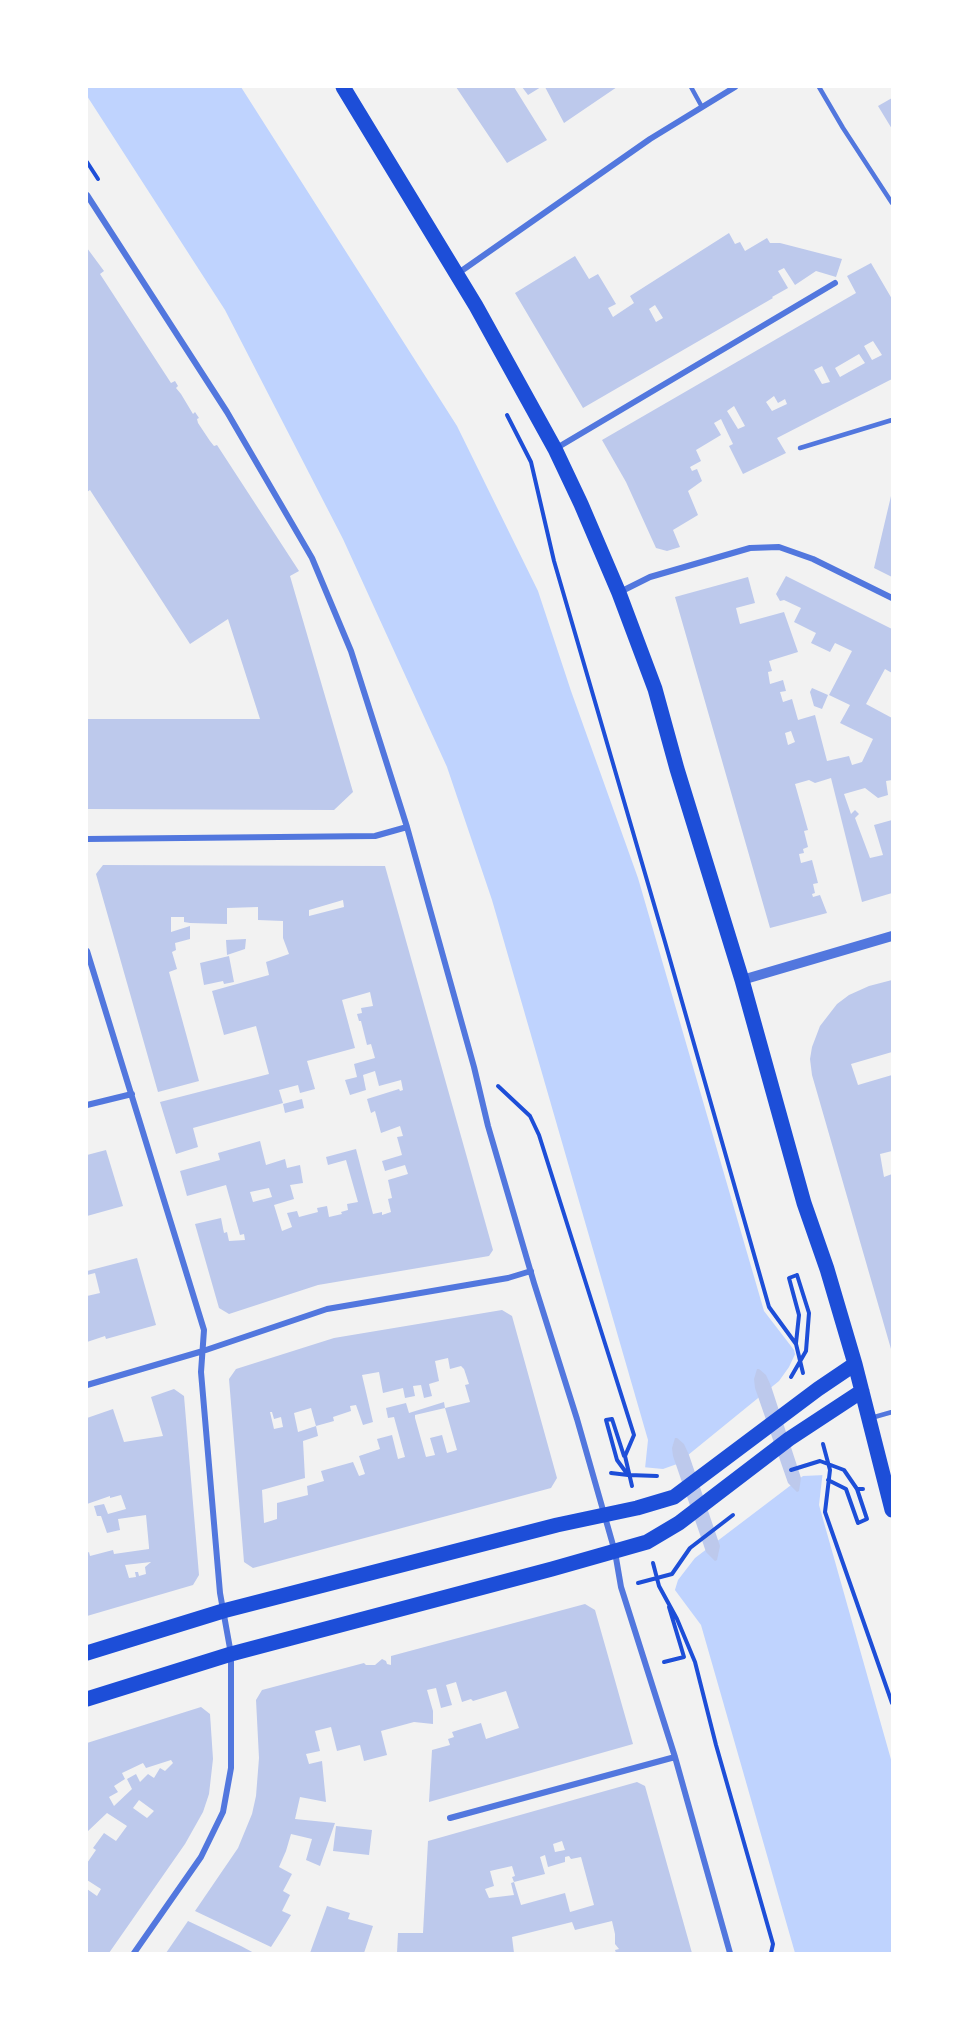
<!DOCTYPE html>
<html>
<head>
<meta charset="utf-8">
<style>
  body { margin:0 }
  #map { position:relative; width:979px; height:2040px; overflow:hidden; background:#f2f2f2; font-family:"Noto Serif",serif }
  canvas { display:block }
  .frame { position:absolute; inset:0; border:88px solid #fff; pointer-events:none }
</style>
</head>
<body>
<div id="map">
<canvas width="979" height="2040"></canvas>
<div class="frame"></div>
</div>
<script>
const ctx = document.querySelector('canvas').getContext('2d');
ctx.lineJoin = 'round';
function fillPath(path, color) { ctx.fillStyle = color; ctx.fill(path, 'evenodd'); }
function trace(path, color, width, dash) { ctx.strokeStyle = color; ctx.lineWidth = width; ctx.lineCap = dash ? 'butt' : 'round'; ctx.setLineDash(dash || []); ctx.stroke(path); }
fillPath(new Path2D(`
  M87,87H241L457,426L538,591L571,691L638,878L764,1311L794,1350L823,1470L819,1505L892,1763V1953H795L701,1625L669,1582L644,1478L648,1440L492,900L447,767L343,539L225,310L87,96Z`), '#bfd3fe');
fillPath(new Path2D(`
  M797,1350L826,1469L825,1475L803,1476L695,1558L678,1580L674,1593L666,1582L641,1478L642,1467L663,1469L677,1464L779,1381L789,1367Z`), '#f2f2f2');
fillPath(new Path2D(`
  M456,87H514L547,140L507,163Z
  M522,87H541L528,95Z
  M545,87H617L564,123Z
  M892,98V129L878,106Z
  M729,233L735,244L740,242L745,251L767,238L770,243H780L842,259L836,277L816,271L795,285L784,268L778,271L788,288L772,297L773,298L583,408L515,293L575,256L589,279L598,274L616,304L608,308L613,317L634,303L630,296ZM655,305L663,318L656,322L649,309Z
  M87,248L104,271L100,274L171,383L175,381L178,386L176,388L181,394L193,414L195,412L199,418L197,419L198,423L210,441L214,446L217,445L299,571L290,576L353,792L334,810L87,809V719H260L228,619L190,644L90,490L87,492Z
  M871,263L892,299V379L777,438L786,453L743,474L729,446L733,444L721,419L714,423L721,435L696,450L701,461L690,467L692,471L697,469L702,481L688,491L698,515L673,530L680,547L667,551L656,548L626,482L602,440L856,293L847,276ZM873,341L882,355L872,360L864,346ZM859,354L865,363L840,377L835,368ZM822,366L830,382L822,384L814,370ZM774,396L778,403L785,399L787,404L772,411L766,402ZM734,406L745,426L738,429L727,411Z
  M891,496H892V577L874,568Z
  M786,576L892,629V673L885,669L866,704L892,718V780L886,781L888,795L878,798L865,788L844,794L851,814L855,810L859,814L855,818L870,858L883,855L874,825L892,820V893L862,902L831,778L815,783L809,780L795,784L808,830L804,831L808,847L803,849L804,853L799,854L801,863L812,860L818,883L813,884L815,893L812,894L813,897L820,895L827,913L770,928L675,597L748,577L755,603L736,608L740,624L784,612L798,652L769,661L772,671L768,672L770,684L783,680L786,691L780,692L783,702L792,699L798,720L815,715L827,761L849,756L852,765L862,762L873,739L840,723L850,705L829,695L852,651L835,643L830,652L811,643L816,633L794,622L801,608L784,600L780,601L776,594ZM791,731L795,742L788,745L785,733Z
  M812,688L828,695L822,709L814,706L810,692Z
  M103,865L385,866L493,1250L489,1256L318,1285L229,1314L219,1308L195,1224L221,1218L224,1233L227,1232L229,1241L245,1240L244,1234L240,1235L226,1185L187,1196L180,1171L220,1160L218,1153L260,1141L266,1165L285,1159L287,1168L300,1165L303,1183L290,1185L294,1199L274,1205L282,1231L292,1227L287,1213L297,1211L299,1217L318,1212L317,1208L327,1206L329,1217L342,1214L341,1212L348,1210L347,1204L358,1202L346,1160L328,1165L326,1157L356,1149L373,1214L382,1212V1215L391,1212L388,1199L392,1198L388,1180L408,1174L405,1165L385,1171L382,1161L402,1155L397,1137L403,1136L400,1126L381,1133L375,1111L371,1113L367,1099L399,1089L400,1091L403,1090L401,1080L379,1086L375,1071L363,1075L366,1090L350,1095L345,1080L357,1077L354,1064L375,1058L371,1044L367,1045L361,1021H359L357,1014L362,1013L361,1008L373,1006L370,992L342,1000L355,1048L307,1061L315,1089L300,1093L298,1085L279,1090L283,1103L193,1128L198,1147L176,1154L160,1102L269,1074L256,1026L224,1035L212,991L269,975L266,962L289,954L283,938V921L258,920V907L227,908V924L190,923L184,922V917H171V932L190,926V939L175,943L176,950L172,952L177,969L169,972L199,1081L158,1092L96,874ZM343,900L344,907L309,916V910ZM269,1188L272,1197L253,1202L250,1192Z
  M246,939L245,949L227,955L226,940Z
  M229,956L234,982L224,984L223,981L204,985L200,963Z
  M892,980V1052L851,1064L858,1085L892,1075V1151L880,1154L884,1177L892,1174L891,1349L812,1075L810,1059L812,1047L820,1026L837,1004L849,995L869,986Z
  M302,1099L304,1108L285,1113L283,1104Z
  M106,1150L123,1206L87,1216V1155Z
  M137,1258L156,1325L106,1339L105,1336L87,1342V1296L100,1293L95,1273L87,1275V1271Z
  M502,1310L512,1316L557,1478L551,1488L253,1568L244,1562L229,1379L236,1369L334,1338ZM448,1358L450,1369L461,1366L464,1369L469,1384L465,1385L470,1402L445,1408L457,1450L447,1453L442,1435L430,1438L435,1455L426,1457L415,1418V1415L445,1408L444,1402L409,1413L406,1403L386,1408L388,1418L394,1417L405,1457L398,1459L392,1435L377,1439L380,1449L359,1456L365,1474L359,1476L353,1462L321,1471L324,1481L307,1486L308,1495L277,1503V1519L264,1523L262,1490L305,1478L303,1441L318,1436L316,1426L298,1432L294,1413L311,1408L316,1426L334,1421L333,1417L351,1411L350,1406L356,1405L363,1425L373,1422L362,1375L379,1372L383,1393L403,1388L405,1398L415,1396L413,1386L421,1385L424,1398L432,1396L429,1384L439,1381L435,1361ZM270,1412H272L274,1419L281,1417L283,1427L274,1429Z
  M757,1369H759L766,1375L771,1386L801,1478L799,1491L797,1492L788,1483L755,1388L754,1379Z
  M174,1389L184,1396L199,1575L193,1585L87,1616V1553L89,1552L90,1556L113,1550L114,1554L149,1549V1547L146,1515L118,1519L120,1530L107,1533L101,1516H97L94,1506L104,1504L108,1514L126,1509L121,1495L110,1498V1496L87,1504V1418L113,1409L124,1442L163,1436L151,1397ZM151,1562L145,1567L146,1574L139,1576L138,1572H135L136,1577L129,1578L125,1565Z
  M675,1438H677L684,1444L689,1455L720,1546L717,1560L715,1561L706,1552L673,1456L672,1448Z
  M585,1604L595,1610L633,1744L429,1802L432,1750L450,1745L448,1739L454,1737L452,1732L481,1723L486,1739L519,1728L506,1691L473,1701L471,1699L462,1702L456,1682L446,1685L452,1705L441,1708L436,1688L427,1690L433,1711V1724L414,1722L381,1731L387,1755L364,1761L360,1745L337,1751L331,1727L315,1731L320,1751L306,1754L309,1764L322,1761L326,1802L300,1797L295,1819L335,1823L320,1866L306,1860L312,1839L291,1834L286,1851L279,1867L292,1874L283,1891L290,1895L282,1911L291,1915L280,1933L271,1947L195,1911L238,1848L252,1814L256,1796L259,1758L256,1700L262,1690L364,1663L366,1665H375L382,1659L386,1661L387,1664L391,1665V1656Z
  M201,1707L210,1714L213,1759L209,1794L203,1812L185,1844L109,1953H87V1889L97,1896L101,1889L87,1880V1863L96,1850L93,1848L104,1833L116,1841L127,1826L107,1813L87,1832V1743ZM171,1760L173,1763L165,1771L160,1768L154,1778L148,1774L140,1782L136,1774L127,1779L132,1789L114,1806L109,1797L118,1792L114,1786L125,1779L122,1773L143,1763L146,1768ZM139,1800L154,1811L147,1818L133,1808Z
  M637,1782L645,1786L692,1953H616L615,1950L619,1949L615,1944V1934L612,1921L575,1930L572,1922L512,1937L514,1953H397L398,1933H423L428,1841ZM562,1841L565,1850L555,1852L553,1844ZM545,1855L548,1867L565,1862V1857L569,1856L571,1859L581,1857L594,1905L570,1912L565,1893L521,1905L514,1882L511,1883L514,1895L489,1898L485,1889L494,1886L490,1871L512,1866L515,1876L512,1877L514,1882L545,1874L540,1857Z
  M336,1826L372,1830L369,1855L333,1851Z
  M327,1906L350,1913L348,1919L373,1926L364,1953H310Z
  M188,1921L241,1946L254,1953H166Z`), '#bdc9ec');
trace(new Path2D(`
  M87,162L98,179
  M507,415L531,462L554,561L665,942L769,1307L796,1344L803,1373
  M498,1086L530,1116L539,1135L634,1435L625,1456L632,1486
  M791,1377L806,1351L809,1313L797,1275L789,1278L799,1315L796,1343
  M823,1444L830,1470L825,1512L892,1703
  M791,1470L820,1461L844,1470L857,1489H863
  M611,1473L628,1475L617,1460L606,1420L612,1419L624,1456
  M629,1475L657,1476
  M828,1480L846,1489L858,1523L867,1519L857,1489
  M653,1563L659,1586L677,1619L695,1662L716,1745L773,1944L771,1953
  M638,1583L672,1574L690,1548L733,1515
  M664,1662L684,1657L669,1607`), '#1d4ed8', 4);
trace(new Path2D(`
  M691,87L702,107
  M819,87L843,128L892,203
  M800,448L892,420
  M871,1418L892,1412`), '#5277de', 4.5);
trace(new Path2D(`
  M87,195L227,412L312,558L351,651L407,827L474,1067L488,1126L534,1283L577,1419L615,1552L621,1587L675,1757L730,1953
  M457,274L650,139L735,87
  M555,449L835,283
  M620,592L650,577L750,548L779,547L813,559L892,598
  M87,839L375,836L407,827
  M87,951L204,1330L201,1372L220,1593L231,1654V1768L223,1812L201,1857L134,1953
  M87,1105L132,1094
  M87,1385L203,1351L327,1309L508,1278L531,1271
  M450,1818L675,1757`), '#5277de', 6);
trace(new Path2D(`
  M742,980L892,936`), '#5277de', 10);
trace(new Path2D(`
  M343,87L476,306L555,449L581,504L619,593L655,689L677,769L742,980L804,1203L827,1269L855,1364L892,1510
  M87,1653L223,1611L557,1525L637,1508L674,1497L818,1389L855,1364
  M87,1699L231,1654L552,1569L647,1542L679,1523L789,1439L862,1391`), '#1d4ed8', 15);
</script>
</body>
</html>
